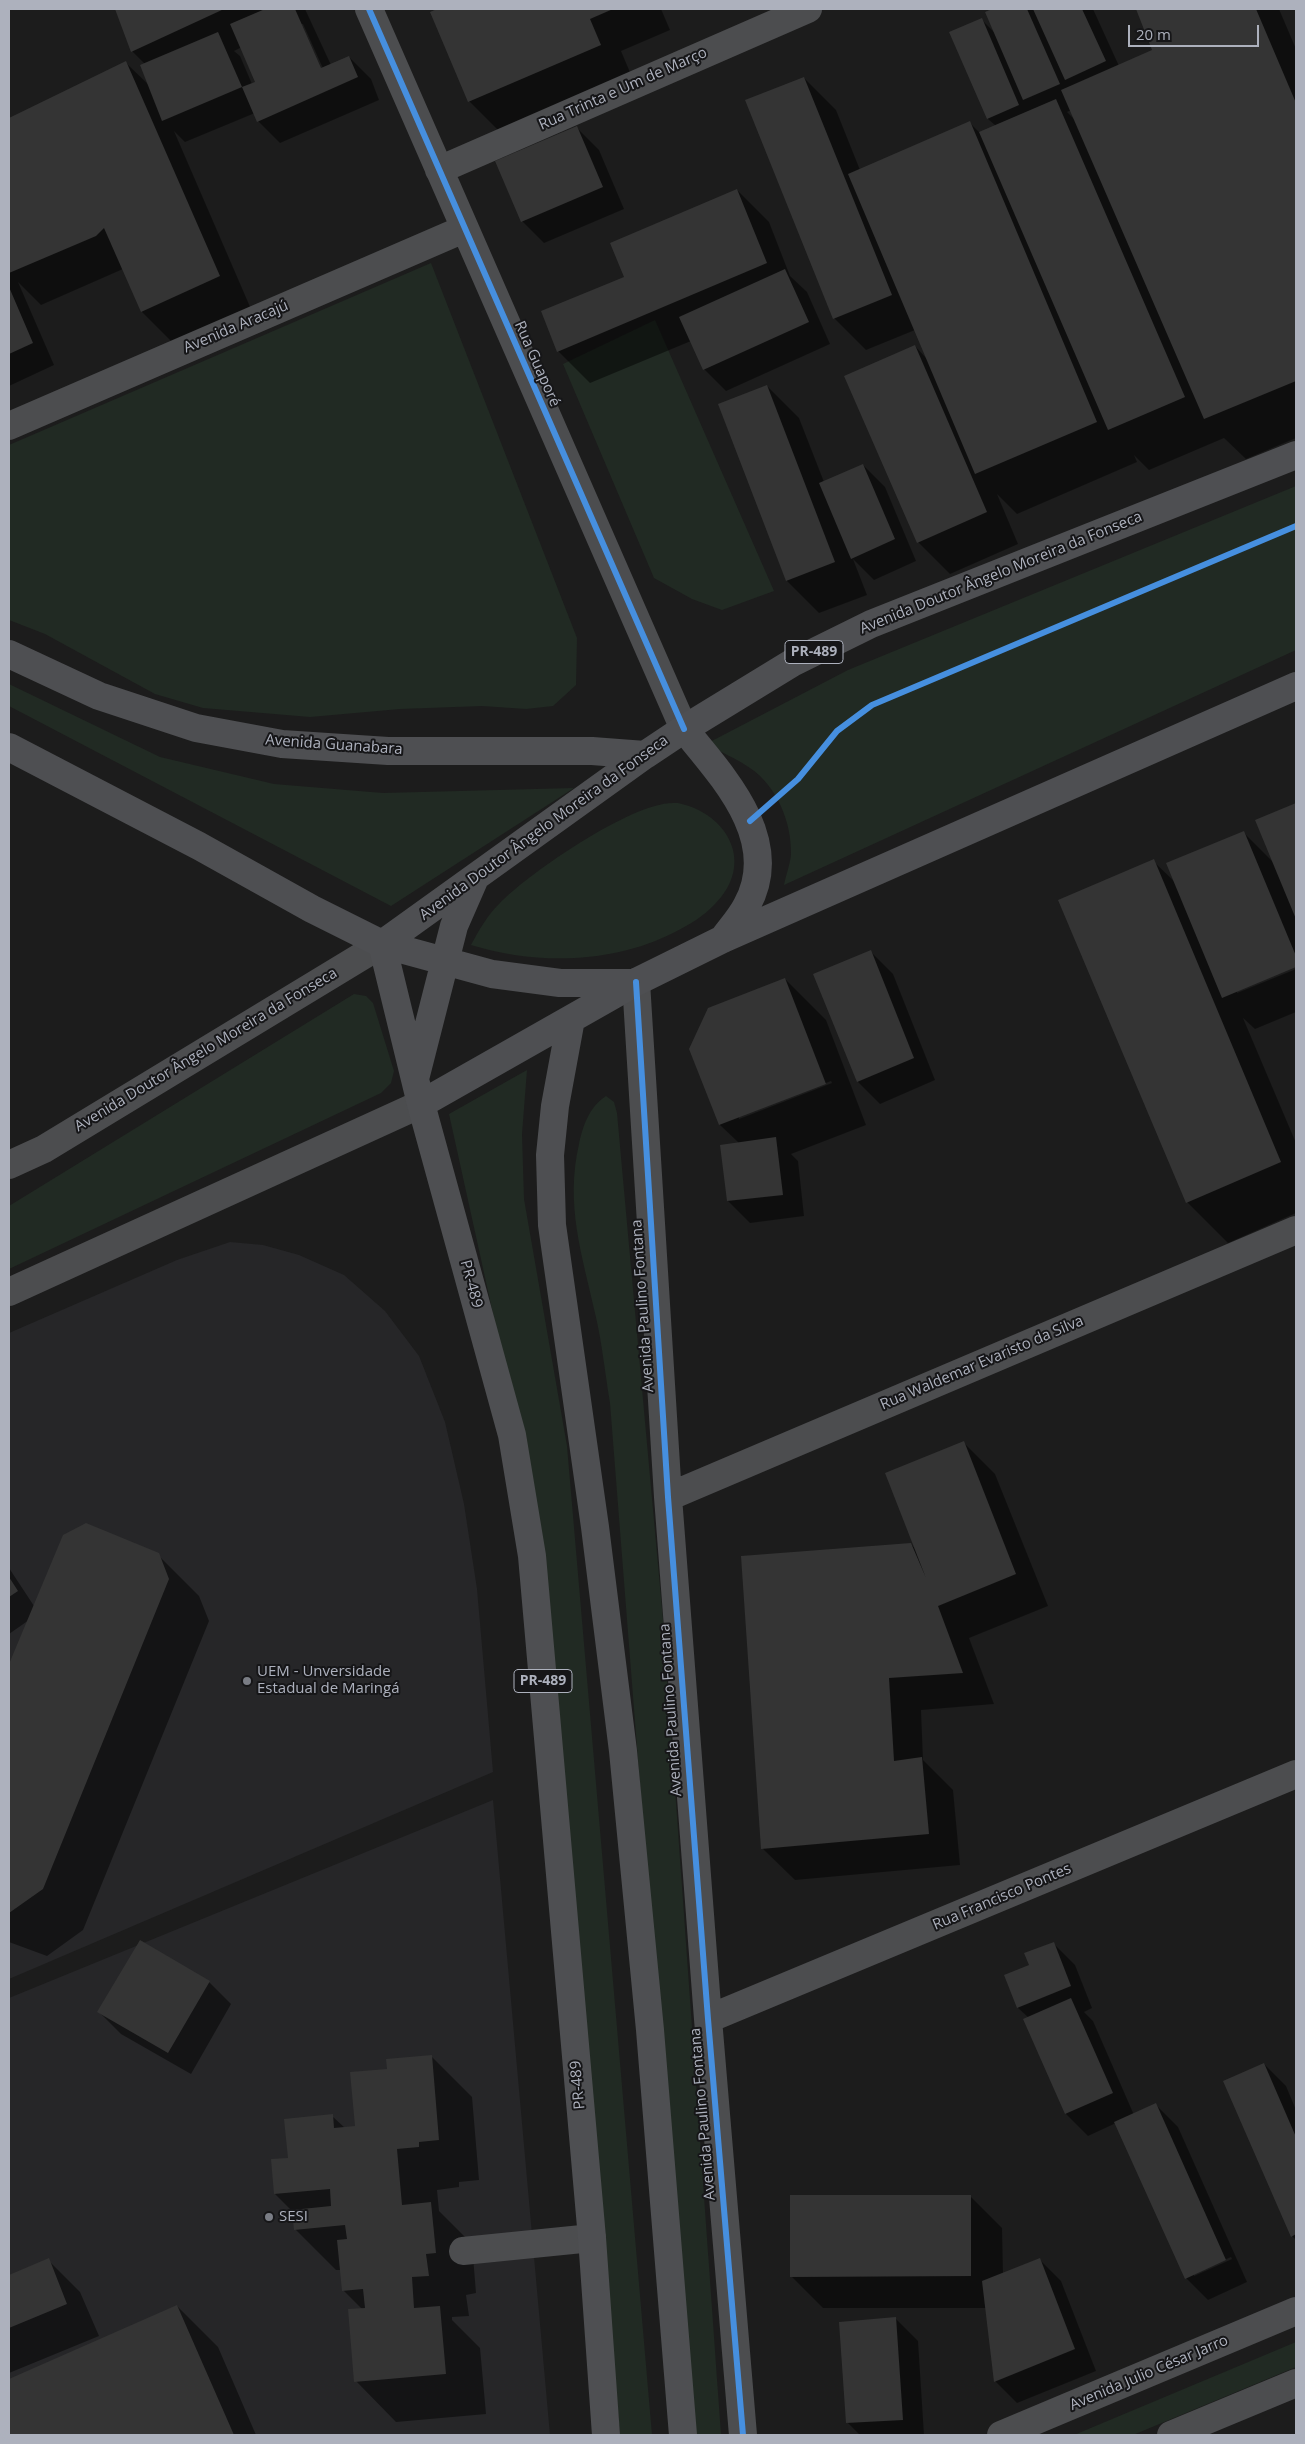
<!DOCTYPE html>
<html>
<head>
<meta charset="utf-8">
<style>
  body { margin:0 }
  #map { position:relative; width:1305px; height:2444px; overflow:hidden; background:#1c1c1c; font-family:"Open Sans",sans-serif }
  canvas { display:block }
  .frame { position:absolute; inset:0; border:10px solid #adb1bd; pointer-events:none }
  .scale { position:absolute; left:1128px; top:25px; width:131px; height:22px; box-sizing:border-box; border:2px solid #adb1bd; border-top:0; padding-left:6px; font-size:15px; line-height:18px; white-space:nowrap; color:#adb1bd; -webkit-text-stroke:4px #161618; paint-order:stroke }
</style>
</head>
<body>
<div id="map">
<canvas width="1305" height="2444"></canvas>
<div class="frame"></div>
<div class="scale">20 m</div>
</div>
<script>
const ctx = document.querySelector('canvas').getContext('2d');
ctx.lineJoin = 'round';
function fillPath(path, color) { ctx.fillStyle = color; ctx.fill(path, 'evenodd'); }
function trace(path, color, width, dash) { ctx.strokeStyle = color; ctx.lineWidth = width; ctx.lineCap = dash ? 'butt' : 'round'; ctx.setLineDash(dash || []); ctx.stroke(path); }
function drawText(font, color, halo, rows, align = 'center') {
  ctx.font = font + ' "Open Sans",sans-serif'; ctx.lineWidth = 4; ctx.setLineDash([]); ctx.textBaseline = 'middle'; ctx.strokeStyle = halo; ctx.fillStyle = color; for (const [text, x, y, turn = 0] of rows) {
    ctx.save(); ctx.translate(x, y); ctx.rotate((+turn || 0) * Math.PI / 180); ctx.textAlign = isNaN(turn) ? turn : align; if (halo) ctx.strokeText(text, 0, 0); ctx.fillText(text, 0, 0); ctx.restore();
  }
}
fillPath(new Path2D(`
  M230,1242L263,1245L299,1255L344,1275L385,1311L419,1356L445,1422L464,1504L477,1589L493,1772L9,1979V1333L177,1260Z
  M493,1800L550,2435H9V1998Z`), '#262628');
fillPath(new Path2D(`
  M431,263L577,638L576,685L553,706L526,709L482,706L400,709L310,717L203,708L155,694L45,634L9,620V445Z
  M655,320L774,591L722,610L692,599L654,578L563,364Z
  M1296,486V650L784,885C786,875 790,864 791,855C792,823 777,786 750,768C737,759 721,752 706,744L848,670Z
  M9,684L160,757L274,784L383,793L574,788L391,906L9,706Z
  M678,803C729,814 755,864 715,904C704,916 689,925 675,932C613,964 536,965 471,945C479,930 487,916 499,904C529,873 617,814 659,805C666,803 672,803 678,803Z
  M354,994L366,996L373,1003L394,1071L391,1083L381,1093L9,1269V1206Z
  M527,1070L522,1134L524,1199L567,1446L652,2435H620L542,1552L520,1436L449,1114Z
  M606,1096L614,1102L617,1113L663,1620L721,2435H691L610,1403C605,1373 602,1342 595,1313C582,1254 565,1205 579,1144C583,1126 589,1107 606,1096Z
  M1296,2342V2367L1133,2435H1074Z`), '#212a23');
fillPath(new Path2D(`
  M116,9H305L331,65L349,57L371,79L379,100L280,143L258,121L255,113L185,142L174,131L251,309L174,344L142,312L123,269L41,305L18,282L54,365L9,386V119L126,63L150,86L145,64L132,51ZM300,24H303L325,73L322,74ZM242,47L257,82L252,84L240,56L234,51Z
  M434,9H661L670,30L621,51L632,77L501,133L469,101Z
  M995,9H1033L1036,12L1035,9H1093L1119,66L1154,51L1137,9H1279L1296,49V438L1246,459L1224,438L1149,470L1134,455L1137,462L1017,514L997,494L1018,544L950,574L918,542L915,346L927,359L915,330L866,350L834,318L804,78L836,110L860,170L970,123L980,133L996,126L988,119L981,19L995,33L986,13ZM1071,110L1075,120L1067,112Z
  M577,128L599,150L624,209L544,243L522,221Z
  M737,190L769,222L790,276L807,292L830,344L726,391L704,369L691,341L590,383L558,351L626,278Z
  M767,386L799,418L824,482L863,465L885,487L916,561L874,580L853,559L867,595L819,613L787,581L720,405Z
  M1296,804V966L1237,990V993L1296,969V1012L1255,1029L1243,1018L1296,1143V1213L1228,1243L1187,1202L1153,861L1175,882L1243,832L1274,863L1257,821Z
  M871,952L893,974L935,1080L880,1104L858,1082Z
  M785,979L826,1020L866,1125L791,1154L798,1161L804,1216L750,1223L728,1201L739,1143L720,1125L690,1049ZM831,1081L832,1083L739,1119V1116Z
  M963,1442L995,1474L1048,1606L969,1638L994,1704L921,1710L923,1760L953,1790L960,1865L795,1880L762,1848L911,1544L917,1551Z
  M158,1555L199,1596L209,1621L83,1930L47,1956L9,1942V1668L29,1620L9,1634V1568L34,1606Z
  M140,1942L209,1982L231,2004L191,2074L121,2034L99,2012Z
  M1053,1943L1075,1965L1092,2008L1084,2012L1093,2021L1134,2115L1156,2105L1178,2127L1247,2282L1208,2300L1186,2278L1116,2123L1088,2136L1066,2114L1025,2020L1029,2018L1018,2008L1006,1976L1031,1966ZM1231,2257L1232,2259L1194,2276V2274Z
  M431,2056L472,2097L479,2180L459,2182V2187L437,2190L439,2211L472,2244L476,2293L466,2295L469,2316L452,2317V2320L480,2348L486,2414L396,2422L356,2381L363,2310L343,2290L341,2270H336L295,2229L293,2212L275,2194L290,2159L332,2116L345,2128L356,2127L388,2070Z
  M1264,2064L1286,2086L1296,2110V2240L1292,2236Z
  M970,2196L1002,2228L1003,2274L1039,2259L1061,2281L1096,2371L1017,2403L995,2381L986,2308H823L791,2276Z
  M48,2260L80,2292L99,2336L9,2373V2276Z
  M177,2306L218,2347L256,2435H9V2381Z
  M896,2319L918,2341L924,2435H860L847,2422Z`), '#0007');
fillPath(new Path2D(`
  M115,9H224L131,52Z
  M265,9H295L321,68L349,56L358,77L257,122L242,87L255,82L230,24Z
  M437,9H613L590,19L601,45L468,102L430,12Z
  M992,9H1027L1060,84L1023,100L985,12Z
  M1033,9H1082L1106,61L1065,80Z
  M1136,9H1256L1296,103V381L1204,419L1061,90L1152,50Z
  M982,18L1019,105L987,119L949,32Z
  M218,32L242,87L162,121L140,65Z
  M126,61L220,276L141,312L104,228L96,236L9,273V118Z
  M804,77L892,295L833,319L745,100Z
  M1056,99L1185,397L1108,430L979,132Z
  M970,121L1097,422L975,474L848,174Z
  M577,126L603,187L521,222L495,161Z
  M737,189L767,263L557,352L541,311L624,277L610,243Z
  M785,269L809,322L703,370L679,317Z
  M9,287L33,343L9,354Z
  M915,345L987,512L917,543L844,376Z
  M767,385L835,562L786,581L718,404Z
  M863,464L895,539L851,559L819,483Z
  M1296,803V919L1255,820Z
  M1244,831L1296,956V967L1222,998L1166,863Z
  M1154,859L1281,1162L1186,1203L1058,900Z
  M871,950L914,1058L857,1082L813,974Z
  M785,978L826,1084L719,1125L689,1049L708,1008Z
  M776,1137L783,1195L727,1201L720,1145Z
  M964,1441L1016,1574L938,1606L963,1673L889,1678L894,1761L922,1757L929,1834L761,1849L741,1556L911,1543L926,1578L885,1473Z
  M86,1523L159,1553L169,1579L43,1889L9,1913V1664L63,1535Z
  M9,1577L18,1591L9,1597Z
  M140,1940L210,1981L168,2053L97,2012Z
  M1054,1942L1071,1986L1017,2008L1004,1975L1029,1965L1024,1953Z
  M1071,1998L1113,2093L1065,2114L1023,2019Z
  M432,2055L439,2140L419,2142V2147L397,2149L402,2205L431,2202L436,2253L426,2254L429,2276L412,2277L414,2308L440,2306L446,2374L354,2382L348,2309L365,2308L363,2289L342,2291L337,2240L347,2239L345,2225L294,2230L292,2210L331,2206L330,2189L274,2194L271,2159L288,2158L284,2119L333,2114L334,2128L355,2126L350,2072L387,2069L386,2059Z
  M1264,2063L1296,2137V2234L1291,2237L1223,2081Z
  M1156,2103L1226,2260L1185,2279L1114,2122Z
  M790,2195H971V2276L790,2277Z
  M49,2258L67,2304L9,2328V2275Z
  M1040,2258L1075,2349L994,2382L982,2281Z
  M177,2305L234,2435H9V2379Z
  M896,2317L903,2420L846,2423L839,2322Z`), '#343434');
trace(new Path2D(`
  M369,9L684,729
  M439,170L808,9
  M9,426L464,229
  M636,982L668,1497L708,2019L743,2435
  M9,1165L44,1149L382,944
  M9,1292L421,1104
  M668,1497L1296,1230
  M708,2019L1296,1774
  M463,2251L592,2238
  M1001,2435L1296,2311
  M1171,2435L1296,2383`), '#4c4d4f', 28);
trace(new Path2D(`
  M9,654L99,696L196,728L282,744L388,751H592L645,755
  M684,729C722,776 783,839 747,905C741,917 731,928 723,939
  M9,747L199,846L312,909L382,944L492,974L560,983H631
  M382,944L421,1104L512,1435L532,1556L592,2238L606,2435
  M382,944L645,755L684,729L792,663L871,624L1296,455
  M571,1019L555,1106L550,1155L552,1225L595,1527L623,1751L650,2030L683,2435
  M416,1075L454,926L475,878
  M421,1104L636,982L723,939L1296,686`), '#4e4f52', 28);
trace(new Path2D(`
  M369,9L684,729
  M750,821L798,779L837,731L872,705L1296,526
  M636,982L668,1497L708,2019L743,2435`), '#468fdf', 6);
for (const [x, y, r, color] of [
  [247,1681,5,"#7a7d85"],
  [269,2217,5,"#7a7d85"]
]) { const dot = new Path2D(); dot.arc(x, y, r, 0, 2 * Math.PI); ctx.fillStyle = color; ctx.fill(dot); trace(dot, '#161618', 2); }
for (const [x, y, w] of [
  [814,652,58],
  [543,1681,58]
]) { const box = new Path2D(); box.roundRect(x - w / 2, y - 11.5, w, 23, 4); ctx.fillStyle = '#161618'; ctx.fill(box); trace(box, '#adb1bd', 1); }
drawText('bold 14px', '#adb1bd', null, [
  ["PR-489",814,652],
  ["PR-489",543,1681]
]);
drawText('15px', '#adb1bd', '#161618', [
  ["Rua Trinta e Um de Março",623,89,-24],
  ["Avenida Aracajú",236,327,-23],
  ["Rua Guaporé",537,364,66],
  ["Avenida Doutor Ângelo Moreira da Fonseca",1001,573,-22],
  ["Avenida Guanabara",334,745,4],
  ["Avenida Doutor Ângelo Moreira da Fonseca",544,828,-36],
  ["Avenida Doutor Ângelo Moreira da Fonseca",206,1050,-31],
  ["PR-489",471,1284,75],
  ["Avenida Paulino Fontana",643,1306,-94],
  ["Rua Waldemar Evaristo da Silva",982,1363,-23],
  ["Avenida Paulino Fontana",671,1710,-94],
  ["Rua Francisco Pontes",1002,1897,-23],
  ["PR-489",578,2085,-95],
  ["Avenida Paulino Fontana",703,2114,-95],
  ["Avenida Julio César Jarro",1149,2373,-23]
]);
drawText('15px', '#adb1bd', '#161618', [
  ["UEM - Unversidade",257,1672],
  ["Estadual de Maringá",257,1689],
  ["SESI",279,2217]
], 'left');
</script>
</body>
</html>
